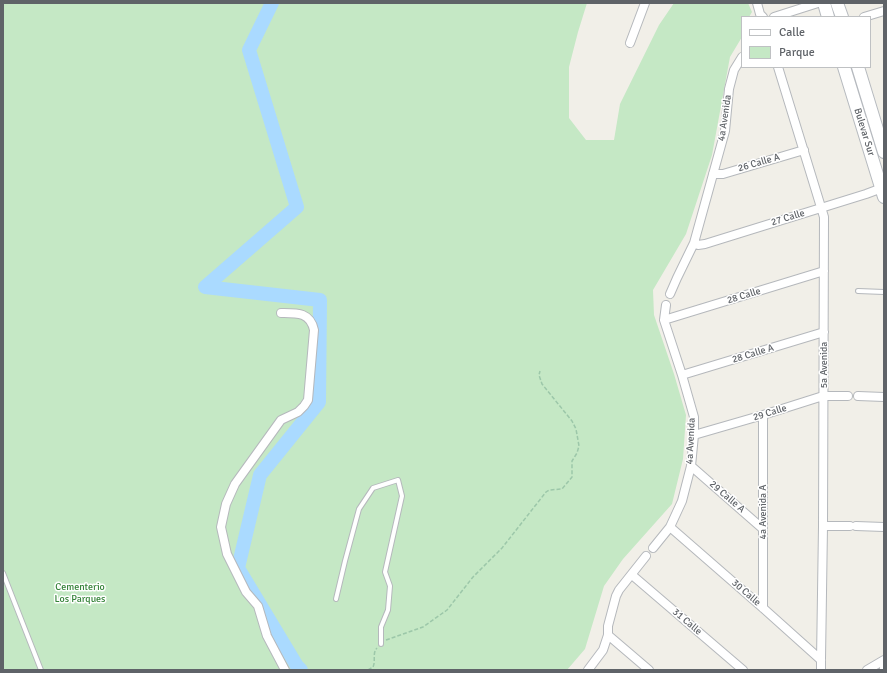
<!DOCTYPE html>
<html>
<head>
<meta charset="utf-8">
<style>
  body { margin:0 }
  #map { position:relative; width:887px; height:673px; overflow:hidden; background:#f1efe8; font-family:Signika,sans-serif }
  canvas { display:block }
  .frame { position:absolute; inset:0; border:4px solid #5f6368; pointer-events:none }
  .legend { position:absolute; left:741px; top:16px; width:130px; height:52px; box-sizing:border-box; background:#fff; border:1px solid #bfc1c3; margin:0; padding:5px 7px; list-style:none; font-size:12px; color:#5f6368 }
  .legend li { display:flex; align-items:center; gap:8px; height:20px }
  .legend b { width:20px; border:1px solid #bfc1c3 }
</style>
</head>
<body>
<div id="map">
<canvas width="887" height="673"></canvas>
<div class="frame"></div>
<ul class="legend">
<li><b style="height:5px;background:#fff"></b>Calle</li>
<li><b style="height:11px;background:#c5e8c5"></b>Parque</li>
</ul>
</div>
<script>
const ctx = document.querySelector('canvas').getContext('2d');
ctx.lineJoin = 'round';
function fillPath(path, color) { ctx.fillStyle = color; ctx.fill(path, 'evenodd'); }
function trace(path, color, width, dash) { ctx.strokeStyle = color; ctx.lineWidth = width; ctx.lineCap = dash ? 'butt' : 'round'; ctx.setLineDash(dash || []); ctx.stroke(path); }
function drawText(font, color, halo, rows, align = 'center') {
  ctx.font = font + ' Signika,sans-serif'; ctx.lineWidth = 3; ctx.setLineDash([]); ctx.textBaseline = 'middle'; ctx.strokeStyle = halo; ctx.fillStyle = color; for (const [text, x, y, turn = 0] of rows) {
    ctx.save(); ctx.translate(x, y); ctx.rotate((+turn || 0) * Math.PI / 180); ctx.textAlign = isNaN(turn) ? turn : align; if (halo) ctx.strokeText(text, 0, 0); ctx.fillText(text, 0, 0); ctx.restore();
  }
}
fillPath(new Path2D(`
  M3,3H587L578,32L569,67V118L586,140H614L620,104L659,25L674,3H748L752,12L749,17H742V37L730,57L712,155L686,234L653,290L654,315L674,374L686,415L683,459L672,504L623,559L604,586L585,649L567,670H3Z`), '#c5e8c5');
trace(new Path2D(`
  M272,3L249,50L297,207L205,287L320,300L319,402L260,475L238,568L297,666L301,670`), '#aadaff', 14);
const service = new Path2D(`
  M858,291L884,292
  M3,573L41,670
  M336,599L345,561L359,509L373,488L398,480L402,496L385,572L390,586L388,610L381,627V644`);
const minor = new Path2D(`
  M757,3L760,14L763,17
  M774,17L818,3
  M864,17L884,11
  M630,43L645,3
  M778,67L824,217L823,526L821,660V670
  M713,174H723L804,150
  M694,243L698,245L705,244L866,194L882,188L884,187
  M670,294L677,278L694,243L725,131L729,89L734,70L742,57
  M281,313C297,313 310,312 314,330L308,400L304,406L298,412L281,420L235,484L226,504L221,527L227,554L246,592L258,606L267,636L285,670
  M664,320L824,271
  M682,375L824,332
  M858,396L884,397
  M694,435L763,415L823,396H848
  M691,466L763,529
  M823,526H850
  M856,526L884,527
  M670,527L763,608L821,660
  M653,548L670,527L682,501L691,466L694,435V417L682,375L664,320L666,305
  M632,575L743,670
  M763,608V415
  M608,635L649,670
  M588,670L603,650L608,635V626L616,596L619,590L646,556
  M867,670L884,660
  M884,670V668`);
const secondary = new Path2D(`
  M824,3L828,17
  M837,3L842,17
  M844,67L884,197
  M858,67L884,152`);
trace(service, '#b5b8bc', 6);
trace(minor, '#b5b8bc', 10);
trace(secondary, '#b6babf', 14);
trace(new Path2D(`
  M386,640L423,627L447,610L473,577L502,548L546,492L549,490L562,489L572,477V461L577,453L579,446L576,429L572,421L542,384L539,375L540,371
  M368,670L373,667C376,661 372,653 377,648`), '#9cc7a9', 1.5, [4, 2]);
trace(service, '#fff', 4);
trace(minor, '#fff', 8);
trace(secondary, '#fff', 12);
drawText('10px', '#5f6368', '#fff', [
  ["4a Avenida",725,118,-82],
  ["Bulevar Sur",864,132,73],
  ["26 Calle A",759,163,-16],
  ["27 Calle",788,218,-17],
  ["28 Calle",744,296,-17],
  ["28 Calle A",753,354,-17],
  ["5a Avenida",824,365,-90],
  ["29 Calle",770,413,-17],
  ["4a Avenida",691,441,-87],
  ["29 Calle A",727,497,41],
  ["4a Avenida A",763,512,-90],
  ["30 Calle",746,593,41],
  ["31 Calle",687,622,40]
]);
drawText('10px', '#348238', '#fff', [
  ["Cementerio",80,587],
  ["Los Parques",80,599]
]);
</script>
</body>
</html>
